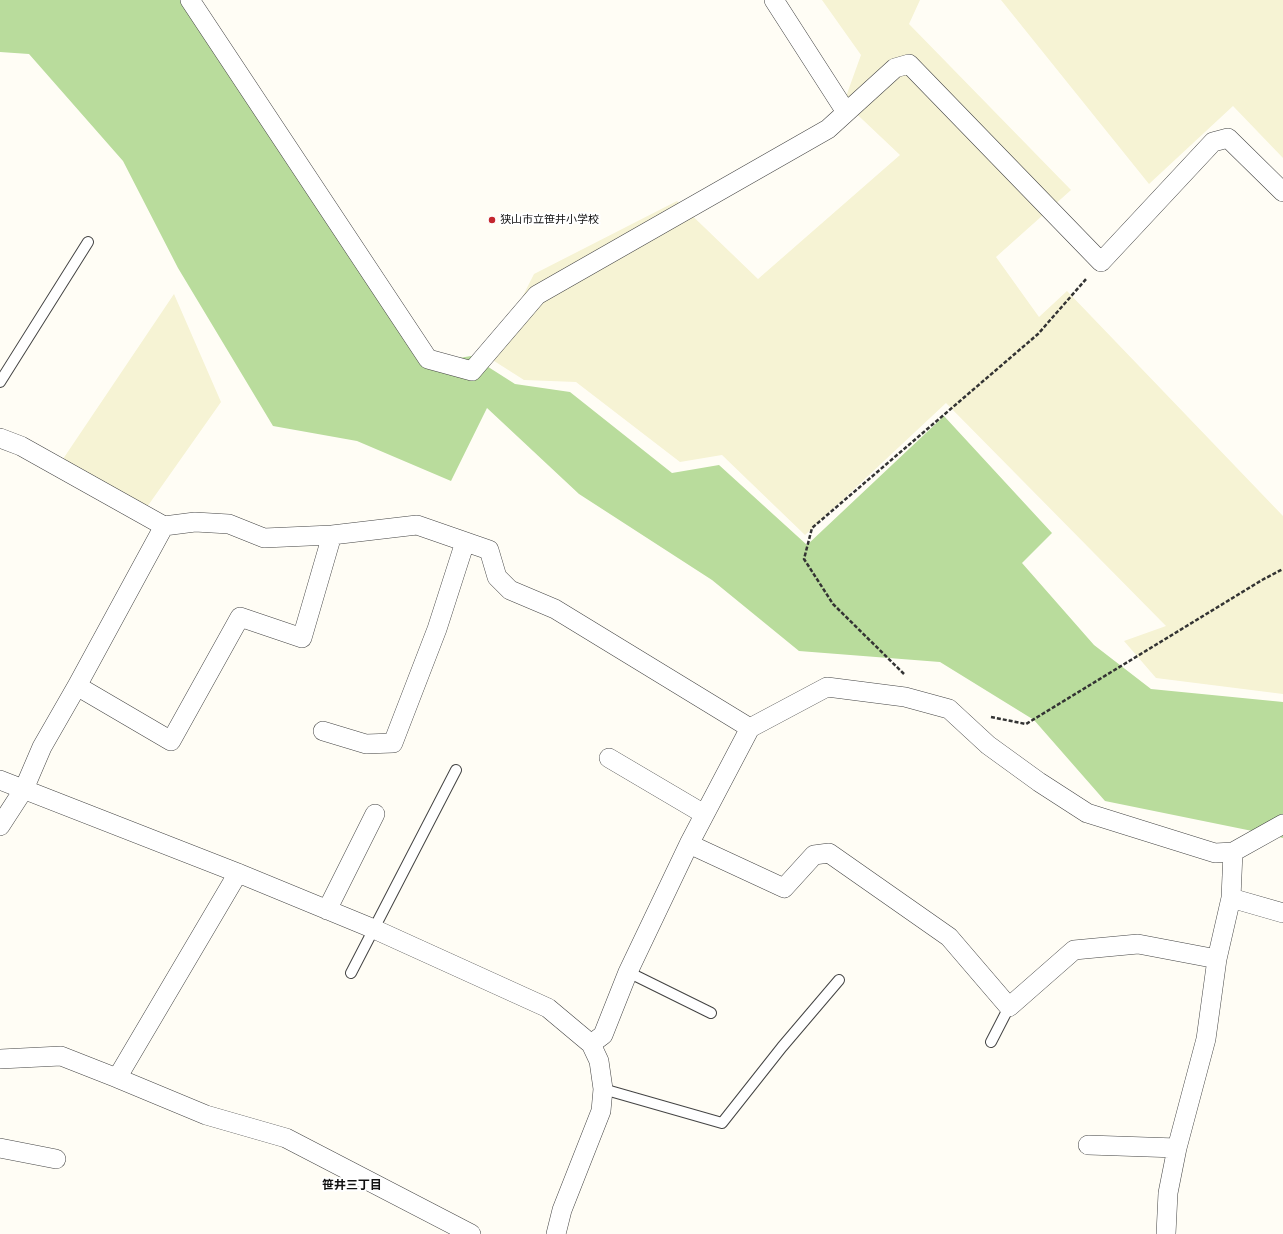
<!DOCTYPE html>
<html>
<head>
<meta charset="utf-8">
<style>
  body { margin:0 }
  canvas { display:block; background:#fffdf5 }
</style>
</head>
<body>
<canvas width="1283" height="1234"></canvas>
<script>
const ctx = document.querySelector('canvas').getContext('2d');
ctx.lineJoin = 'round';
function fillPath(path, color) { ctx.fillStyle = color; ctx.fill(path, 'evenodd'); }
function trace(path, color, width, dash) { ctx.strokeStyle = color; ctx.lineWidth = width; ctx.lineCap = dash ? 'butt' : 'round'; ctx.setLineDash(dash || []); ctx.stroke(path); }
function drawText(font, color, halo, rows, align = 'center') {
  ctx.font = font + ' "Roboto Serif","Noto Sans JP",serif'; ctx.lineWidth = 4; ctx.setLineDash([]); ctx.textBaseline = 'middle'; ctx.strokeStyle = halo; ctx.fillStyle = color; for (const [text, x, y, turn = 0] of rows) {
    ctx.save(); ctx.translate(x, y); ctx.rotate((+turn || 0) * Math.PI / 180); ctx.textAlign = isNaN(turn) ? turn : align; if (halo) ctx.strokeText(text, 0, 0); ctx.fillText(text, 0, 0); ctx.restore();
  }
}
fillPath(new Path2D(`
  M822,0H920L909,24L1071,190L996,257L1039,317L1067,291L1283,516V694L1156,678L1124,641L1166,626L946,403L805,535L722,455L680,462L576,382L524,380L491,359L534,274L677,201L758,279L900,155L844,102L861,55Z
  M1001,0H1283V158L1233,106L1149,184Z
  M174,294L221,402L147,507L63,459Z`), '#f6f3d4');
fillPath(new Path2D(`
  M0,0H182L441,361L471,356L515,384L570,392L672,473L719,465L807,545L944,416L1052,533L1022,563L1094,645L1151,689L1283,702V838L1272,835L1105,801L1034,720L940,662L799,651L712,580L579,494L487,408L451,481L357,441L273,426L178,268L123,161L29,54L0,52Z`), '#b9dc9c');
const service = new Path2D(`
  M0,382L88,242
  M628,972L711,1013
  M351,973L456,770
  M991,1042L1009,1007
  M603,1089L722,1123L782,1047L839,980`);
const minor = new Path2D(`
  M190,0L428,359L472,371L537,295L828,129L895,68L909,64L1101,262L1213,142L1228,138L1283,192
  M774,0L846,112
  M0,438L21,446L164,526L77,686L42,747L24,789L0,826
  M164,526L195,522L229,524L264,538L332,535L417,525L489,550L497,577L510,590L555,609L750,728
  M77,686L171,741L240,617L302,638L332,535
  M323,731L366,744L393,743L437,629L465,542
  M609,758L704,814
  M0,780L238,873L374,929L548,1008L591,1044L599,1061L603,1089L601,1111L562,1210L556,1234
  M689,844L784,888L814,855L829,853L949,937L1009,1007L1074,950L1138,944L1217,959
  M1231,898L1283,913
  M327,910L375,814
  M591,1044L603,1035L628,972L689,844L750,728L827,687L905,697L949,709L988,745L1039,782L1087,813L1215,853L1233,852
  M0,1059L61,1056L117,1078L238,873
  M117,1078L206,1115L286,1138L471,1234
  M1088,1145L1177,1148
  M0,1148L56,1159
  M1166,1234L1168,1193L1177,1148L1206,1039L1217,959L1231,898L1233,852L1283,824`);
trace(service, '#444', 12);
trace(minor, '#444', 20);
trace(new Path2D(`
  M904,674L833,604L804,559L812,528L1038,334L1087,278
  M991,717L1026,724L1262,580L1283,569`), '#333', 2.5, [4, 2]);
trace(service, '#fff', 10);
trace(minor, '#fff', 19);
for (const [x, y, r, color] of [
  [492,220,4,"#c4262e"]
]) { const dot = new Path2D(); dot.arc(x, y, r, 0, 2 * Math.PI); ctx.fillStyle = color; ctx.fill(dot); trace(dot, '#fff', 1.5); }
drawText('11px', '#111', '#fff', [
  ["狭山市立笹井小学校",500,220]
], 'left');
drawText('bold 12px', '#111', '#fff', [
  ["笹井三丁目",352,1185]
]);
</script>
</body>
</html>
